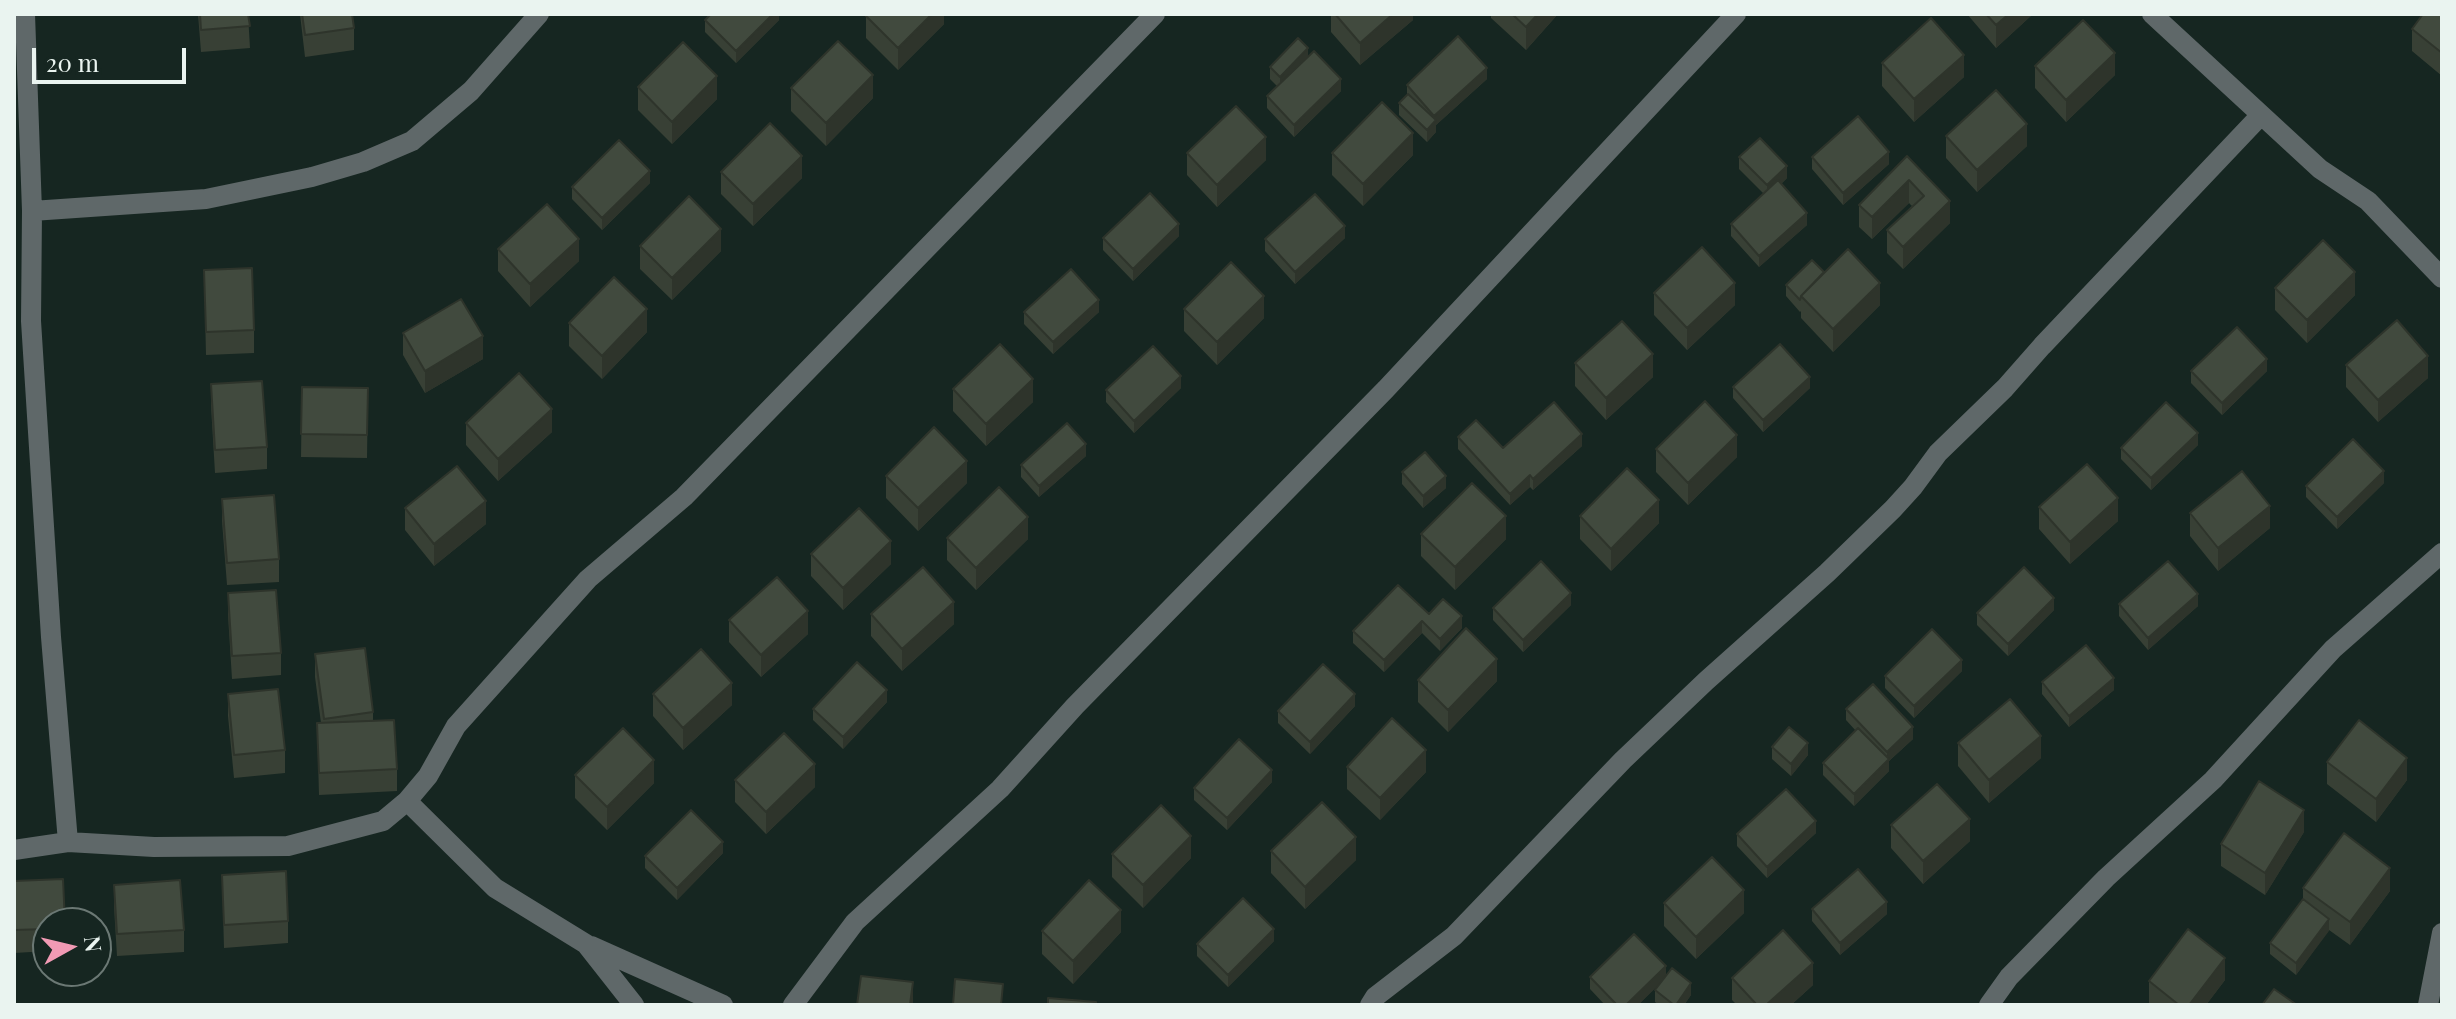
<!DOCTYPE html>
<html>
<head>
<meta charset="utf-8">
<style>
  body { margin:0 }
  #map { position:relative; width:2456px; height:1019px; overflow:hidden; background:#162621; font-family:"Playfair Display",serif }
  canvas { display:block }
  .frame { position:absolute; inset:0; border:16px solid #eaf4f0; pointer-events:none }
  .north { position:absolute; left:32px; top:907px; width:80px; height:80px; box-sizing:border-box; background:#162621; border:2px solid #6b7874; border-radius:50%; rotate:82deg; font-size:22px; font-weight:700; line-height:32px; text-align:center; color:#eaf4f0 }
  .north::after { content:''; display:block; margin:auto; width:28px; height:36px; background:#f19ab4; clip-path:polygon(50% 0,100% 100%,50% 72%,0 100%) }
  .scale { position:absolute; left:32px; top:48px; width:154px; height:36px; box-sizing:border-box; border:4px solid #eaf4f0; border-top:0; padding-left:10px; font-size:24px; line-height:28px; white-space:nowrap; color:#eaf4f0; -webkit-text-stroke:6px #162621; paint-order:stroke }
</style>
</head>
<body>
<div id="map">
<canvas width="2456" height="1019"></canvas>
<div class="frame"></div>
<div class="north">N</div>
<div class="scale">20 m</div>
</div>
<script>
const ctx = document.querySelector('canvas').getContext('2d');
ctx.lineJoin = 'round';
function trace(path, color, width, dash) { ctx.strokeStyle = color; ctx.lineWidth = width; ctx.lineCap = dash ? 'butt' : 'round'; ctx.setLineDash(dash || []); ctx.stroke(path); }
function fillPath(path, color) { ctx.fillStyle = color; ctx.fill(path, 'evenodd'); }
trace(new Path2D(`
  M25,14L32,211L31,321L51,637L68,842
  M2152,14L2320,169L2368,201L2442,278
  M32,211L206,199L312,177L363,162L412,141L471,91L539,14
  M407,801L495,888L586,944L634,1005
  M14,850L68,842L154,847L288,846L383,821L407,801L428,776L456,726L588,579L684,497L1155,14
  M591,946L723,1005
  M793,1005L855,922L1000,789L1075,706L1386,389L1736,14
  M1370,1005L1375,997L1454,936L1623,760L1706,681L1827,573L1893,509L1913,487L1938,453L2005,388L2042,346L2261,115
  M1989,1005L2009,977L2106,878L2213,780L2333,649L2442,553
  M2428,1005L2442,933`), '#5f6869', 20);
fillPath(new Path2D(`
  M198,14H248L250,48L201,52Z
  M300,14H352L354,28V50L305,57Z
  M779,14V20L736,63L705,32V20Z
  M944,14V24L898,70L866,38V16Z
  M1331,14H1413V20L1360,65L1331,32Z
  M1491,14H1558L1526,50L1491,18Z
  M1967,14H2033L1996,48Z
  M2442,14V76L2412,51V29Z
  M1308,56L1341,91L1294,137L1267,108V96L1277,86L1270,79V67Z
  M1882,63L1964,77L1914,122L1882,86Z
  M2035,66L2115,75L2066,122L2035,88Z
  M1487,79L1436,125V132L1427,142L1399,115V103L1407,95V85Z
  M638,87L717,99L672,144L638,110Z
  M791,88L873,98L826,146L791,111Z
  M1946,136L2027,146L1977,192L1946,158Z
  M1187,153L1266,160L1217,207L1187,175Z
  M1332,153L1413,155L1363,206L1332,175Z
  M1907,156L1950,223L1903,269L1887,253V230L1912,206L1909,203L1872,239L1859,227V205Z
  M1739,157L1787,178L1781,184L1807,225L1759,267L1731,236V224L1764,194L1739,169Z
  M1812,157L1889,164L1843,205L1812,169Z
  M721,172L802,178L753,226L721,194Z
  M650,183L602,230L572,199V187Z
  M1179,236L1133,281L1103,250V238Z
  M1345,238L1295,284L1265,251V239Z
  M640,246L721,251L672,300L640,269Z
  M498,249L579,261L530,307L498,271Z
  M204,270L254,330V353L206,355Z
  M1824,272L1880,305L1833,352L1801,318V311L1800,312L1786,296V285Z
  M2275,288L2355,295L2307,343L2275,310Z
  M1654,293L1735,305L1687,350L1654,315Z
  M1184,309L1264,318L1217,365L1184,331Z
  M1024,312H1099L1053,354L1024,324Z
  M569,323L647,332L602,379L569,346Z
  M403,333L483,359L425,393L403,355Z
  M1575,363L1653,377L1606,420L1575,386Z
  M2346,365L2428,378L2378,422L2346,387Z
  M2191,371H2267L2222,415L2191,383Z
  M211,384L267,447V469L215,473L211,406Z
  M302,387L368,388L367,458L301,457Z
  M1733,387L1810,388L1763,432L1733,398Z
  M1181,388L1134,433L1106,402V390Z
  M953,389L1033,402L986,446L953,411Z
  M466,423L552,432L498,481L466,445Z
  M1458,437L1503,448L1582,446L1533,490L1530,487L1510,505L1458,449Z
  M2198,445L2151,490L2121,459V448Z
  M1656,449L1737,457L1688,505L1656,472Z
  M1086,456L1039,497L1021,477V465Z
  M1402,472L1446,488L1423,508L1402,484Z
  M886,476L967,483L918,531L886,498Z
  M2384,483L2337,529L2306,497V486Z
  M222,499L279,559V582L227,585L222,521Z
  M2039,507L2118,521L2070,564L2039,529Z
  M405,508L486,524L434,566L405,530Z
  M2190,513L2270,528L2218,571L2190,536Z
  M1580,516L1659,523L1611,571L1580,539Z
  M1421,534L1506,539L1455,590L1421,556Z
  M947,538L1028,539L976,590L947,560Z
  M811,554L891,564L843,610L811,576Z
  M228,593L281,653V675L232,679L228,615Z
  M2119,604L2198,606L2148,650L2119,616Z
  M1571,605L1523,652L1493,620V608Z
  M2054,610L2008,656L1977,625V613Z
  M871,614L954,624L902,671L871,636Z
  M1429,614L1462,628L1440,651L1422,633L1384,672L1353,643V631Z
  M729,620L808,634L761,677L729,642Z
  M315,654L373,712V721L397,769V791L319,795L317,723H321L315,677Z
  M1962,671L1914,718L1885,688V676Z
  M1418,680L1497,681L1448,732L1418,702Z
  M2042,682L2114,690L2069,727L2042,694Z
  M228,694L285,750V773L234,778L228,716Z
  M653,694L732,705L683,750L653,716Z
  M887,702L843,749L813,720V709Z
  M1355,706L1310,754L1278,723V711Z
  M1846,709L1913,739L1889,761V771L1854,806L1823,775V763L1856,731L1846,720Z
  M1958,743L2041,758L1989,803L1958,766Z
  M1772,747L1808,755L1791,776L1772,759Z
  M2327,762L2407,780L2376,822L2327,784Z
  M1347,767L1426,772L1380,820L1347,789Z
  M575,775L654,783L607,830L575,798Z
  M735,780L815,787L766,834L735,802Z
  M1272,782L1227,830L1194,800V788Z
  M1891,825L1970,841L1923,884L1891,848Z
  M2304,832L2265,895L2221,866V844Z
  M1816,833L1767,878L1737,846V834Z
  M1271,851L1356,860L1305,909L1271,873Z
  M723,853L677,900L645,868V856Z
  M1112,854L1191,858L1143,908L1112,877Z
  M222,875L288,921V943L224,948Z
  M14,881L48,923V951L14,953Z
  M114,885L184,930V952L117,956L114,907Z
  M2303,888L2390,891L2350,945L2329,930L2296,975L2270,954V943L2303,899Z
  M1664,903L1744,913L1696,959L1664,926Z
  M1812,909L1887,914L1840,955L1812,921Z
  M1042,931L1121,932L1073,984L1042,954Z
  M1274,941L1228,987L1197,956V944Z
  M1666,975L1691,995L1684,1005H1659L1655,1002V990L1659,984L1638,1005H1605L1590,989V977Z
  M1732,978L1813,985L1791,1005H1737L1732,1000Z
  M2225,980L2206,1005H2151L2149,1003V981Z`), '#384035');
fillPath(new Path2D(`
  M773,14H779V20L736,63V51Z
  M932,14H944V24L898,70V48Z
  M1393,14H1413V20L1360,65V43Z
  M1538,14H1558L1526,50V27Z
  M2009,14H2033L1996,48V25Z
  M1308,48V60L1280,89V77Z
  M2115,53V75L2066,122V100Z
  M1964,55V77L1914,122V99Z
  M1487,68V79L1436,125V132L1427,142V130L1434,122V116Z
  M873,75V98L826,146V123Z
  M717,76V99L672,144V122Z
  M1341,79V91L1294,137V125Z
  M2027,124V146L1977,192V170Z
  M1413,133V155L1363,206V184Z
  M1266,137V160L1217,207V185Z
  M1889,152V164L1843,205V193Z
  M802,156V178L753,226V204Z
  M1787,166V178L1767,197V185Z
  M650,171V183L602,230V218Z
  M1909,180V203L1872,239V217Z
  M1950,201V223L1903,269V247Z
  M1807,213V225L1759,267V256Z
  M1179,224V236L1133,281V269Z
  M1345,226V238L1295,284V272Z
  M721,229V251L672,300V278Z
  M579,239V261L530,307V284Z
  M2355,272V295L2307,343V320Z
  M1735,283V305L1687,350V328Z
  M1880,283V305L1833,352V329Z
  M1264,296V318L1217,365V342Z
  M1099,300V312L1053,354V342Z
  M647,309V332L602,379V356Z
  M483,336V359L425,393V371Z
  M1653,354V377L1606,420V398Z
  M2428,356V378L2378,422V400Z
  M2267,359V371L2222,415V403Z
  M1181,376V388L1134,433V421Z
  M1810,377V388L1763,432V420Z
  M1033,379V402L986,446V424Z
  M552,409V432L498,481V459Z
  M2198,433V445L2151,490V478Z
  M1582,434V446L1533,490V479Z
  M1737,435V457L1688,505V483Z
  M1086,444V456L1039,497V486Z
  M967,461V483L918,531V508Z
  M2384,471V483L2337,529V517Z
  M1530,475V487L1510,505V494Z
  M1446,476V488L1423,508V496Z
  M2118,498V521L2070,564V542Z
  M1659,500V523L1611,571V549Z
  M486,501V524L434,566V544Z
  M2270,506V528L2218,571V548Z
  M1506,516V539L1455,590V567Z
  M1028,517V539L976,590V568Z
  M891,541V564L843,610V588Z
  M1571,593V605L1523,652V640Z
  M2198,594V606L2148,650V638Z
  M2054,598V610L2008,656V644Z
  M954,602V624L902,671V649Z
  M808,611V634L761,677V655Z
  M1462,616V628L1440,651V639Z
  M1422,621V633L1384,672V660Z
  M1497,659V681L1448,732V710Z
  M1962,660V671L1914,718V706Z
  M2114,678V690L2069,727V716Z
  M732,683V705L683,750V728Z
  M887,690V702L843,749V737Z
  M1355,694V706L1310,754V742Z
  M1913,727V739L1889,761V771L1854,806V794L1887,761V752Z
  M2041,736V758L1989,803V780Z
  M1808,743V755L1791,776V764Z
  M1426,750V772L1380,820V798Z
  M2407,758V780L2376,822V799Z
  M654,760V783L607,830V807Z
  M815,764V787L766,834V812Z
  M1272,770V782L1227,830V818Z
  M2304,810V832L2265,895V873Z
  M1970,819V841L1923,884V861Z
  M1816,821V833L1767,878V867Z
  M1191,836V858L1143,908V885Z
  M1356,837V860L1305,909V887Z
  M723,842V853L677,900V888Z
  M2390,868V891L2350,945V922Z
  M1744,890V913L1696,959V937Z
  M1887,902V914L1840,955V943Z
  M1121,910V932L1073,984V961Z
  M2329,919V931L2296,975V963Z
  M1274,929V941L1228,987V975Z
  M2225,958V980L2206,1005H2189Z
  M1813,963V985L1791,1005H1766Z
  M1666,966V978L1638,1005H1626Z
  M913,982V1005H910Z
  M1691,983V995L1684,1005H1676Z`), '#2e342b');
const building = new Path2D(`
  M200,14H248L250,26L201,30Z
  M302,14H352L354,28L305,35Z
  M711,14H773L736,51L705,20Z
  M868,14H932L898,48L866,16Z
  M1335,14H1393L1360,43Z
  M1512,14H1538L1526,27Z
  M1986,14H2009L1996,25Z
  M2423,14H2442V53L2412,29Z
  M1931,18L1964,55L1914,99L1882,63Z
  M2083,20L2115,53L2066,100L2035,66Z
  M1458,36L1487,68L1434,116L1407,85Z
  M1298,38L1308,48L1280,77L1270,67Z
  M838,41L873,75L826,123L791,88Z
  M683,42L717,76L672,122L638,87Z
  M1314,51L1341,79L1294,125L1267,96Z
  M1996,90L2027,124L1977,170L1946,136Z
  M1408,94L1436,120L1427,130L1399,103Z
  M1382,102L1413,133L1363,184L1332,153Z
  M1236,106L1266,137L1217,185L1187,153Z
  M1858,116L1889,152L1843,193L1812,157Z
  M770,123L802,156L753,204L721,172Z
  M1760,138L1787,166L1767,185L1739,157Z
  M619,140L650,171L602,218L572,187Z
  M1907,156L1950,201L1903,247L1887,230L1924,196L1909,180L1872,217L1859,205Z
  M1778,180L1807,213L1759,256L1731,224Z
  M1150,193L1179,224L1133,269L1103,238Z
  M1315,194L1345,226L1295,272L1265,239Z
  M689,196L721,229L672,278L640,246Z
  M547,204L579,239L530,284L498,249Z
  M2323,240L2355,272L2307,320L2275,288Z
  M1702,247L1735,283L1687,328L1654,293Z
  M1848,249L1880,283L1833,329L1801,296Z
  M1812,260L1824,272L1801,296L1800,300L1786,285Z
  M1231,262L1264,296L1217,342L1184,309Z
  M252,268L254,330L206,332L204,270Z
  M1071,269L1099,300L1053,342L1024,312Z
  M614,277L647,309L602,356L569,323Z
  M461,299L483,336L425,371L403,333Z
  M2397,320L2428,356L2378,400L2346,365Z
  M1622,321L1653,354L1606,398L1575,363Z
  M2237,327L2267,359L2222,403L2191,371Z
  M1000,344L1033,379L986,424L953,389Z
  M1780,344L1810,377L1763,420L1733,387Z
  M1153,346L1181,376L1134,421L1106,390Z
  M519,373L552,409L498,459L466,423Z
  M262,381L267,447L215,450L211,384Z
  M302,387L368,388L367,435L301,434Z
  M1705,401L1737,435L1688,483L1656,449Z
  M1554,402L1582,434L1533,479L1530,475L1510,494L1458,437L1476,420L1503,448Z
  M2166,402L2198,433L2151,478L2121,448Z
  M1067,423L1086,444L1039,486L1021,465Z
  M934,427L967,461L918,508L886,476Z
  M2353,439L2384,471L2337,517L2306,486Z
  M1425,452L1446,476L1423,496L1402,472Z
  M2087,464L2118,498L2070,542L2039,507Z
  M457,466L486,501L434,544L405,508Z
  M1627,468L1659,500L1611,549L1580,516Z
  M2242,471L2270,506L2218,548L2190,513Z
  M1472,483L1506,516L1455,567L1421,534Z
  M999,487L1028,517L976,568L947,538Z
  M274,495L279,559L227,563L222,499Z
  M859,508L891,541L843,588L811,554Z
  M1541,561L1571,593L1523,640L1493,608Z
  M2168,561L2198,594L2148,638L2119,604Z
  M923,567L954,602L902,649L871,614Z
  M2024,567L2054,598L2008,644L1977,613Z
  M777,577L808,611L761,655L729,620Z
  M1398,585L1429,614L1443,599L1462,616L1440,639L1422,621L1384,660L1353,631Z
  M276,590L281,653L232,656L228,593Z
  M1466,628L1497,659L1448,710L1418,680Z
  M1932,629L1962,660L1914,706L1885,676Z
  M2086,645L2114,678L2069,716L2042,682Z
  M365,648L373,712L324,719L315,654Z
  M701,649L732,683L683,728L653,694Z
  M857,662L887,690L843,737L813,709Z
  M1323,664L1355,694L1310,742L1278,711Z
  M1873,684L1913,727L1887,752L1846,709Z
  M278,689L285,750L234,755L228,694Z
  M2010,699L2041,736L1989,780L1958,743Z
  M1392,718L1426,750L1380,798L1347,767Z
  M394,720L397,769L319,773L317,723Z
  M2359,720L2407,758L2376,799L2327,762Z
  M1789,727L1808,743L1791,764L1772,747Z
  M623,728L654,760L607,807L575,775Z
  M1858,728L1889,759L1854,794L1823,763Z
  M784,733L815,764L766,812L735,780Z
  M1239,739L1272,770L1227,818L1194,788Z
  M2259,781L2304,810L2265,873L2221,844Z
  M1937,784L1970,819L1923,861L1891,825Z
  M1786,789L1816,821L1767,867L1737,834Z
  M1322,802L1356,837L1305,887L1271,851Z
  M1161,805L1191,836L1143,885L1112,854Z
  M691,810L723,842L677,888L645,856Z
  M2344,833L2390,868L2350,922L2303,888Z
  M1712,857L1744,890L1696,937L1664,903Z
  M1858,869L1887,902L1840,943L1812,909Z
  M286,871L288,921L224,925L222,875Z
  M63,879L65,923H48V929L14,930V881Z
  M180,880L184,930L117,934L114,885Z
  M1089,880L1121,910L1073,961L1042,931Z
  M1243,898L1274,929L1228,975L1197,944Z
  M2303,899L2329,919L2296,963L2270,943Z
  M2188,929L2225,958L2189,1005H2179L2149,981Z
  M1783,930L1813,963L1766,1005H1757L1732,978Z
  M1634,934L1666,966L1626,1005H1617L1590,977Z
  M1672,968L1691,983L1676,1005H1674L1655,990Z
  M861,976L913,982L910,1005H857Z
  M955,979L1003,984L1001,1005H953Z
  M2274,989L2297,1005H2262Z
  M1048,998L1096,1002V1005H1048Z`);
fillPath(building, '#414a3e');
trace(building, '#2e342b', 2);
</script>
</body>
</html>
